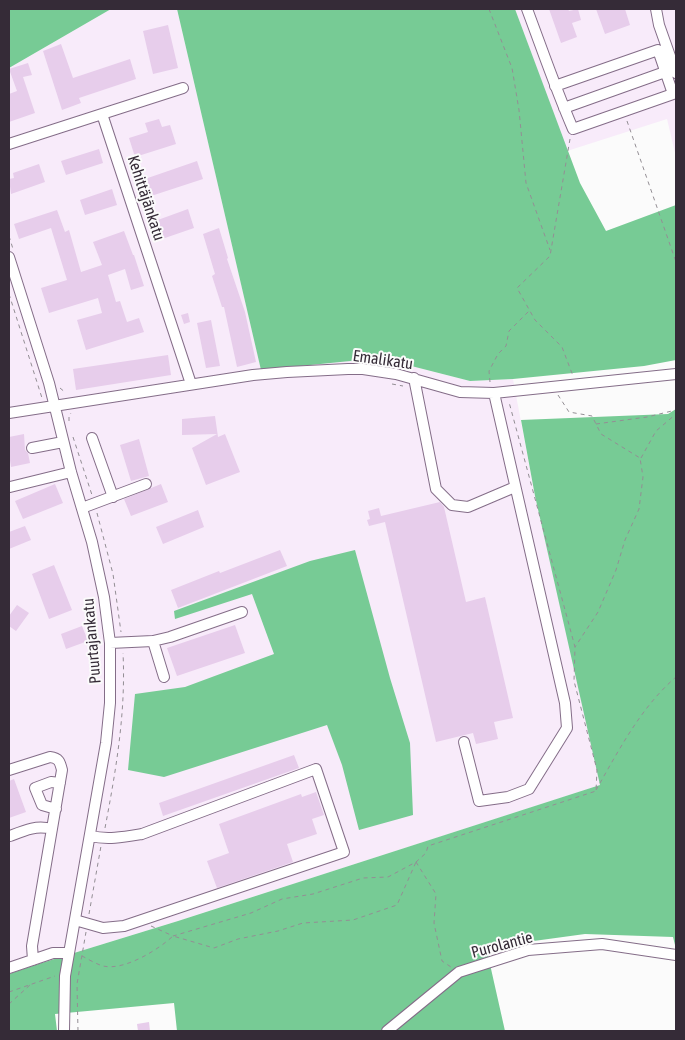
<!DOCTYPE html>
<html>
<head>
<meta charset="utf-8">
<style>
  body { margin:0 }
  #map { position:relative; width:685px; height:1040px; overflow:hidden; background:#fbfbfb; font-family:"Asap Condensed",sans-serif }
  canvas { display:block }
  .frame { position:absolute; inset:0; border:10px solid #352b37; pointer-events:none }
</style>
</head>
<body>
<div id="map">
<canvas width="685" height="1040"></canvas>
<div class="frame"></div>
</div>
<script>
const ctx = document.querySelector('canvas').getContext('2d');
ctx.lineJoin = 'round';
function fillPath(path, color) { ctx.fillStyle = color; ctx.fill(path, 'evenodd'); }
function trace(path, color, width, dash) { ctx.strokeStyle = color; ctx.lineWidth = width; ctx.lineCap = dash ? 'butt' : 'round'; ctx.setLineDash(dash || []); ctx.stroke(path); }
function drawText(font, color, halo, rows, align = 'center') {
  ctx.font = font + ' "Asap Condensed",sans-serif'; ctx.lineWidth = 4; ctx.setLineDash([]); ctx.textBaseline = 'middle'; ctx.strokeStyle = halo; ctx.fillStyle = color; for (const [text, x, y, turn = 0] of rows) {
    ctx.save(); ctx.translate(x, y); ctx.rotate((+turn || 0) * Math.PI / 180); ctx.textAlign = isNaN(turn) ? turn : align; if (halo) ctx.strokeText(text, 0, 0); ctx.fillText(text, 0, 0); ctx.restore();
  }
}
fillPath(new Path2D(`
  M111,9H177L261,369L380,358L470,381L513,379L535,496L601,785L178,921L35,965L9,974V68Z
  M515,9H676V157L667,119L567,151Z`), '#f8ebfa');
fillPath(new Path2D(`
  M9,9H111L9,68Z
  M177,9H515L580,183L606,231L676,205V360L644,366L513,379L470,381L380,358L261,370Z
  M676,409V949L673,937L585,934L519,943L487,951L505,1031H177L174,1003L55,1014L57,1031H9V974L35,965L178,921L600,785L535,496L521,420L668,414Z
  M355,550L390,678L410,743L413,815L359,830L342,765L327,725L164,777L128,770L135,694L185,687L274,654L252,594L175,619L174,611L310,561Z`), '#77cb95');
fillPath(new Path2D(`
  M549,9H568L569,11L578,9L581,20L572,23L577,37L561,43Z
  M596,9H625L630,25L605,34Z
  M168,25L178,68L153,74L143,31Z
  M61,44L73,78L130,59L136,79L79,98L81,103L62,110L43,51Z
  M28,63L32,75L23,77L35,113L9,122V94L17,91L9,69Z
  M159,119L162,127L170,125L176,144L135,157L129,138L148,132L145,123Z
  M99,149L103,163L66,175L61,161Z
  M197,161L203,179L148,197L142,180Z
  M39,164L45,182L11,194L9,179L14,178L13,173Z
  M112,189L117,205L85,215L80,200Z
  M188,209L194,228L162,239L155,221Z
  M57,210L65,232L69,230L81,272L102,265L93,242L124,231L133,255H134L144,286L131,290L125,269L108,275L116,302L120,301L127,322L139,318L144,332L86,350L77,320L102,313L98,298L49,313L41,288L67,280L51,228L19,239L14,224Z
  M219,228L228,258L227,259L245,312L256,362L237,367L224,307H222L212,276L215,274L203,234Z
  M188,313L190,322L184,324L181,315Z
  M211,320L220,366L206,368L197,323Z
  M168,355L171,375L76,390L73,369Z
  M215,416L218,437L225,434L240,472L206,485L192,448L217,434L182,435V419Z
  M24,434L25,450L28,453L30,463L11,467L9,454V437Z
  M139,439L149,476L131,481L120,445Z
  M55,484L63,503L23,519L15,501Z
  M161,484L168,502L131,516L124,499Z
  M440,502L444,507L466,602L485,597L513,718L494,722L498,739L476,744L473,733L436,742L385,522L369,526L367,520L370,519L368,511L379,508L381,516Z
  M198,510L204,527L163,544L156,527Z
  M25,526L31,540L9,549V532Z
  M280,550L287,566L178,608L171,590L219,571L220,573Z
  M54,565L72,610L49,619L32,574Z
  M17,605L29,613L16,631L9,626V616Z
  M235,625L245,653L177,676L167,648Z
  M82,626L88,641L66,649L61,634Z
  M294,755L299,768L163,816L159,803Z
  M14,779L26,812L9,818V781Z
  M316,792L324,815L312,819L317,834L287,844L293,862L217,888L207,861L229,853L219,824L301,794L302,797Z
  M149,1022L150,1031H138L137,1024Z`), '#e7cdeb');
const minor = new Path2D(`
  M527,9C542,49 556,90 573,129L673,94L658,50L555,86
  M656,9L659,25L676,73
  M564,108L665,72
  M102,114L183,88
  M9,144L102,114L191,384
  M9,257L49,383L71,472L92,542L104,597L110,643V703L106,743L65,976L64,1031
  M414,378L436,489L452,505L468,507L515,487
  M9,413L253,375L287,372L348,369H363L396,374L460,392L494,393L676,374
  M92,438L113,497
  M32,448L63,442
  M10,487L71,472
  M82,508L146,484
  M153,641L164,677
  M110,643L153,641L170,637L242,612
  M464,742L479,801L508,797L529,789L567,728L565,703L494,393
  M9,770L50,757C59,758 60,762 62,770L32,946L33,960
  M56,809L42,805L35,788L51,782L60,783
  M10,836C25,830 36,825 52,829
  M75,920L103,928L124,926L344,852L316,769L142,834C124,837 108,840 90,836
  M9,968L53,953H69
  M387,1031L459,972L528,950L602,944L676,955`);
trace(minor, '#846d88', 12);
trace(new Path2D(`
  M489,9L512,68L519,110L526,183L550,250
  M627,121L676,262
  M570,139L550,256L517,288L535,320L562,347L573,376
  M9,236L13,249
  M9,294L42,398
  M490,382L489,371L498,354L506,346L509,331L530,310
  M392,384L403,386
  M60,388L66,393
  M558,395L569,412L592,416L601,434L640,458L643,477L639,509L625,540L616,570L598,612L575,647
  M69,421V416L71,413
  M596,424L647,417L676,410
  M73,437L92,495
  M641,458L656,431L676,414
  M97,513L113,574L121,632
  M596,790C619,750 641,707 676,677
  M105,828C116,770 126,712 123,653
  M416,862L436,894L434,923L442,961L451,967
  M89,914L101,846
  M151,926L173,936L251,913L282,899L313,894L363,878L388,877L416,862L426,853L428,846L596,791L597,770L574,681L575,647L509,402
  M82,956C88,959 96,964 103,966C124,971 158,950 173,936L214,948L238,939L278,931L303,923L353,920L397,905L416,862
  M9,992L55,976
  M9,1004L30,985
  M78,1031L77,984L86,932`), '#938e94', 1, [4, 4]);
trace(minor, '#fff', 10);
drawText('16px', '#352b37', '#fbfbfb', [
  ["Kehittäjänkatu",146,198,72],
  ["Emalikatu",383,360,8],
  ["Puurtajankatu",92,641,-95],
  ["Purolantie",502,945,-15]
]);
</script>
</body>
</html>
